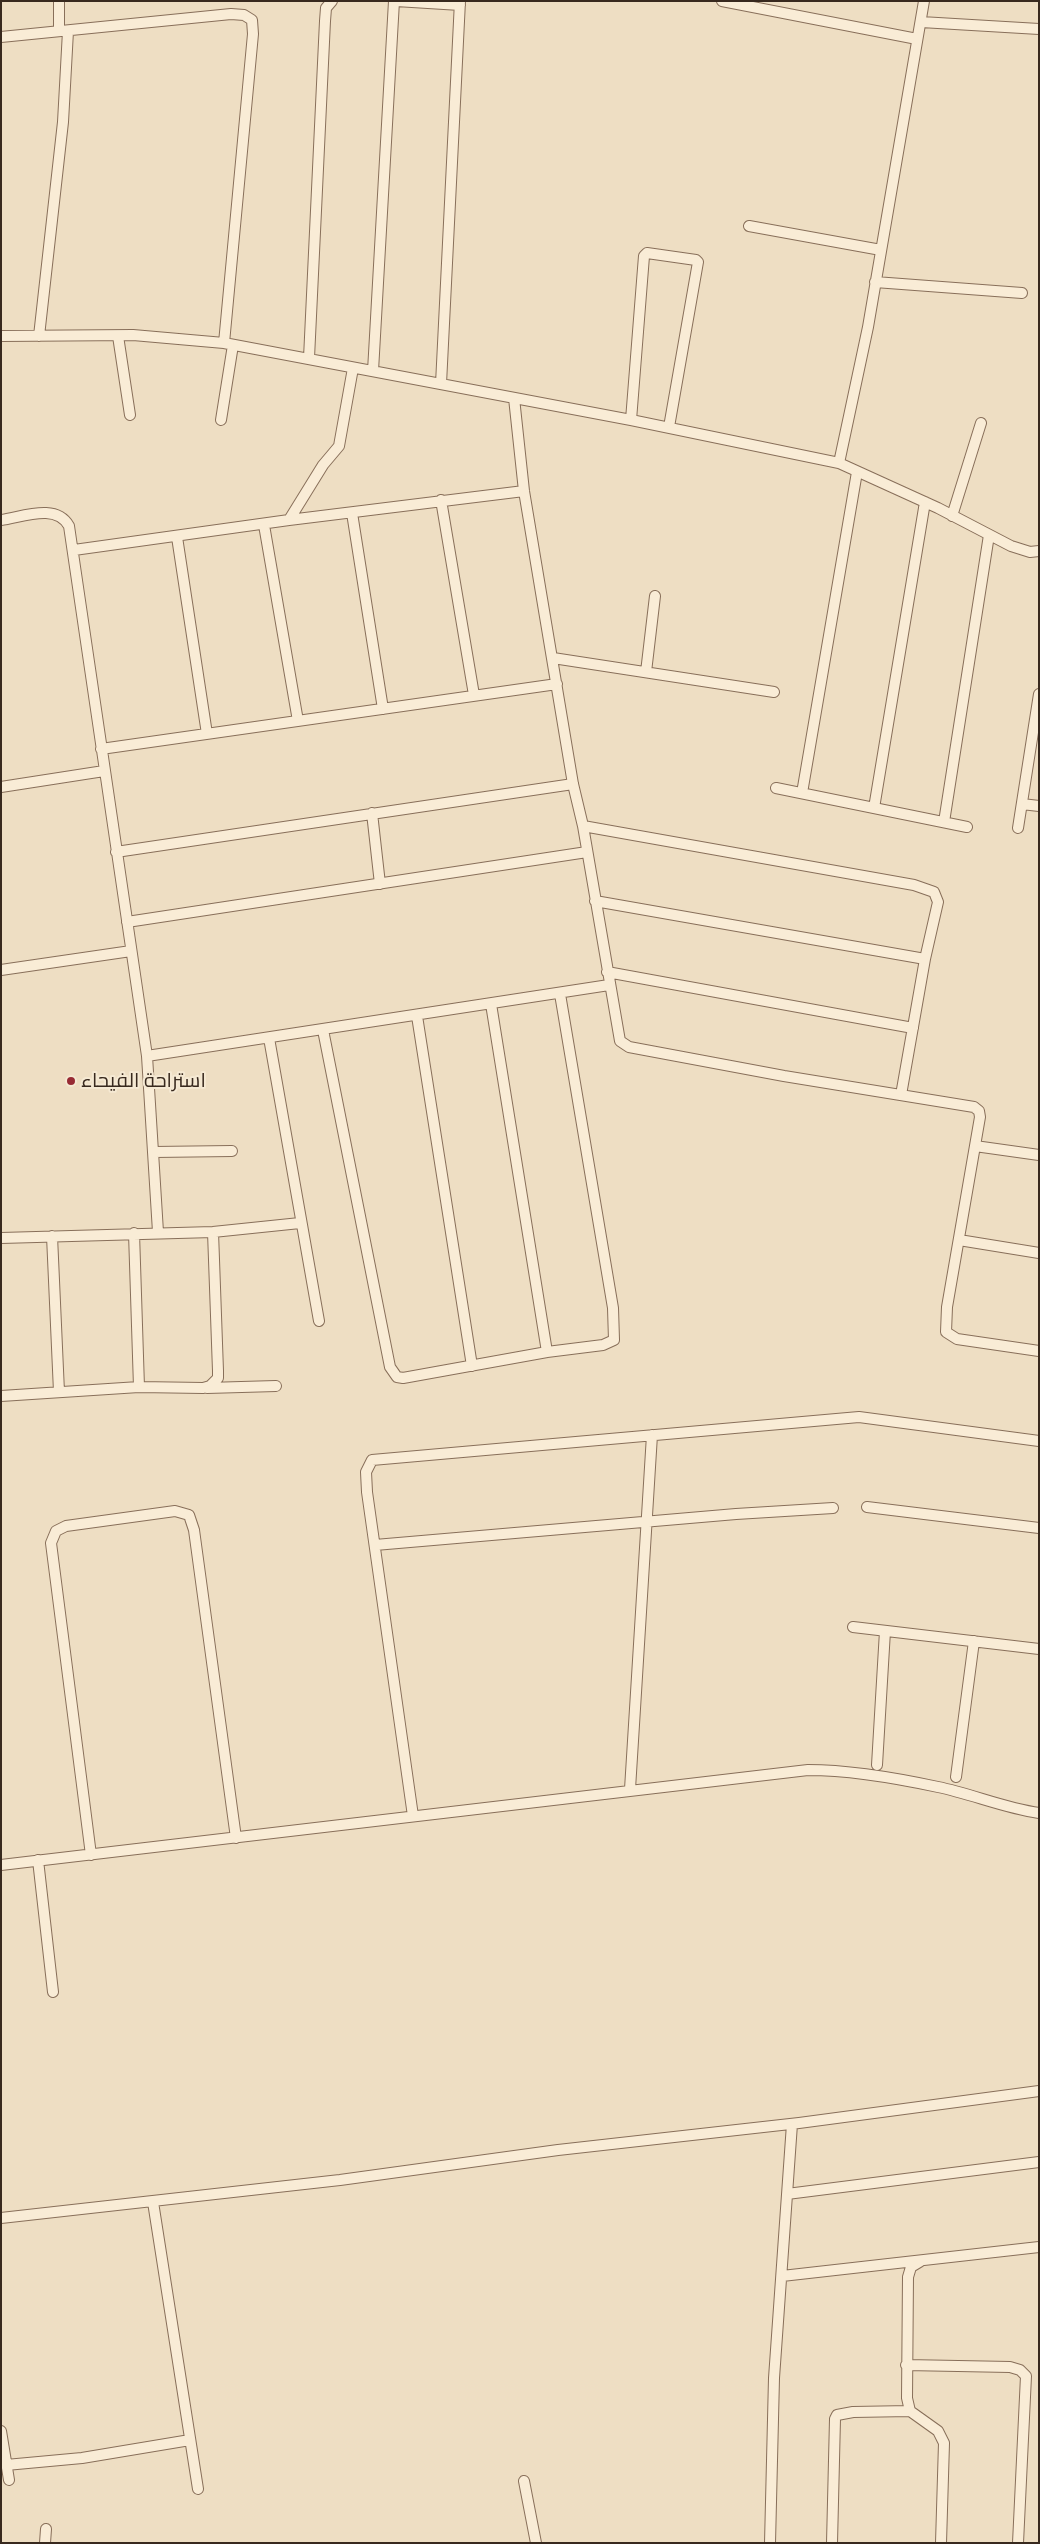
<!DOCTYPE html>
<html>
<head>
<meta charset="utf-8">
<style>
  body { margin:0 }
  #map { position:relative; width:1040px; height:2544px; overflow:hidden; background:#eedec3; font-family:"Zilla Slab",serif }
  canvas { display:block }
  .frame { position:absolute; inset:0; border:2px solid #38291e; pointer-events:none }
</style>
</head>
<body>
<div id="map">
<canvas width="1040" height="2544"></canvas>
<div class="frame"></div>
</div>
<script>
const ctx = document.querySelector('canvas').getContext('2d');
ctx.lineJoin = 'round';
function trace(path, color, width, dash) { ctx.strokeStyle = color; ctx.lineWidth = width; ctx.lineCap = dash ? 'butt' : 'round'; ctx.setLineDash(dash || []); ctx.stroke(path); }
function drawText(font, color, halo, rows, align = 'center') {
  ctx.font = font + ' "Zilla Slab",Cairo,serif'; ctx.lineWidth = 4; ctx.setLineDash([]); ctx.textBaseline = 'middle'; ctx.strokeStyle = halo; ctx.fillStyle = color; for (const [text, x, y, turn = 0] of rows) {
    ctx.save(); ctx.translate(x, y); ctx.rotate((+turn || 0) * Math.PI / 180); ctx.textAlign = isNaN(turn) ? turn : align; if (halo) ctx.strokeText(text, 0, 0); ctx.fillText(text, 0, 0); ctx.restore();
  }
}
const minor = new Path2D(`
  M396,1L460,5
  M722,1L917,39
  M921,22L1039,29
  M59,31V1
  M1,37L231,14L244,15L252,20L253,34L224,343
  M749,226L881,250
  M875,282L1022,293
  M1,336L133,335L224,343L631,420L839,463L938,508L1011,546L1030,552L1039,551
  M39,336L63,122L68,31
  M118,336L130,415
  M309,358L325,21L326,8L332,1
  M373,371L394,1
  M441,384L460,1
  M514,398L524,491L573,784L583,826L620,1041L629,1047L784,1076L974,1107L979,1111L980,1117L947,1307L946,1332L957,1339L1039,1351
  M221,420L233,345
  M631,420L644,256L647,253L696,260L698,262L669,427
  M839,463L868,327L924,1
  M441,500L474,695
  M352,513L383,709
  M952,516L981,423
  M1,520C23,517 56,503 69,526L147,1056L609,985
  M289,520L323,465L339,446L353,368
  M264,525L298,721
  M177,537L207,734
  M74,550L289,520L524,491
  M553,658L774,692
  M646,672L655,596
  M101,749L557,684
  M1,787L104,771
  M776,788L967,827
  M802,793L857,472
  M1022,804L1039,806
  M874,808L925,502
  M372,813L380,884
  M944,822L989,535
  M583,826L914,885L934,892L938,902L925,959L901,1095
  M1018,828L1039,694
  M116,852L573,784
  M595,901L925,959
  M127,922L587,852
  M1,970L131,951
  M607,972L913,1028
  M491,1004L547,1352
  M417,1016L472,1366
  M323,1030L390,1367L397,1377L403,1378L547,1352L603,1345L614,1340L613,1308L560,994
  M269,1038L319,1321
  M147,1056L158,1232
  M975,1146L1039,1155
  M154,1152L232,1151
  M134,1233L139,1387
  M52,1236L59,1392
  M1,1238L213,1232L300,1223
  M959,1240L1039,1253
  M207,1388L276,1386
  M1,1396L139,1387L203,1388L210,1386L218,1378V1371L213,1232
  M867,1507L1039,1528
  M375,1545L736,1514L833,1508
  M853,1627L1039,1649
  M877,1765L885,1631
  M956,1777L974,1641
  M630,1789L652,1435
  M413,1816L367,1492L366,1472L372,1460L859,1417L1039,1441
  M91,1855L51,1543L56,1531L66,1526L175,1511L189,1515L194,1530L236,1838
  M38,1860L53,1992
  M1,1865L808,1770C851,1770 896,1778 938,1787C972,1794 1004,1808 1039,1813
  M787,2194L1039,2162
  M153,2202L198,2489
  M1,2218L340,2180L558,2150L799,2123L1039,2091
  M921,2261L911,2267L908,2277L907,2398L910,2411L938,2431L944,2443L941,2543
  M782,2276L1039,2247
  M906,2365L1010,2367L1020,2370L1026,2376L1018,2543
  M1,2431L9,2480
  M6,2465L82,2458L190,2440
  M524,2481L536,2543
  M45,2543L46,2529
  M770,2543L774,2378L792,2124
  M832,2543L835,2419L837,2415L853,2412L910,2411`);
trace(minor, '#886f5a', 12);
trace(minor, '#f9ecd6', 10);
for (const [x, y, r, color] of [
  [71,1081,5,"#972a33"]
]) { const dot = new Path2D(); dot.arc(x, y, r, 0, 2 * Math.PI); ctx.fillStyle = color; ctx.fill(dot); trace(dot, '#f5e9d3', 2); }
drawText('20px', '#38291e', '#f5e9d3', [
  ["استراحة الفيحاء",81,1081]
], 'left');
</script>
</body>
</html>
